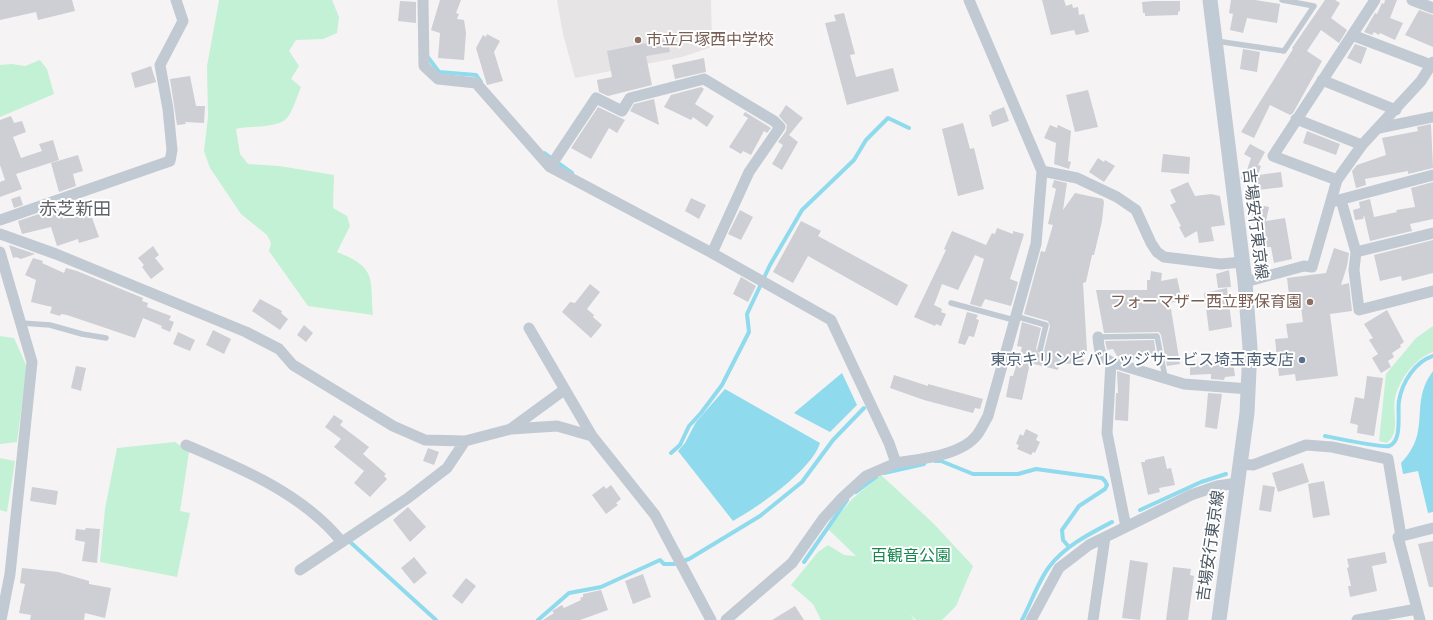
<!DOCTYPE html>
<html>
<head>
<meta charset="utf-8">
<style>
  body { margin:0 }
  canvas { display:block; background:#f5f3f3 }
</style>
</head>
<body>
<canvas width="1433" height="620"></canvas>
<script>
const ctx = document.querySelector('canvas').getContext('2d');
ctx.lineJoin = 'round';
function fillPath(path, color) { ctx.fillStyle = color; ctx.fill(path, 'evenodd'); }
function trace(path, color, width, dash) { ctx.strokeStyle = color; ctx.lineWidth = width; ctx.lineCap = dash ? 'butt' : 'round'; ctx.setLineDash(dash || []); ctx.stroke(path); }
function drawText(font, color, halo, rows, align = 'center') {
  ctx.font = font + ' "Alegreya Sans","Noto Sans JP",sans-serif'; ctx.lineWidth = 4; ctx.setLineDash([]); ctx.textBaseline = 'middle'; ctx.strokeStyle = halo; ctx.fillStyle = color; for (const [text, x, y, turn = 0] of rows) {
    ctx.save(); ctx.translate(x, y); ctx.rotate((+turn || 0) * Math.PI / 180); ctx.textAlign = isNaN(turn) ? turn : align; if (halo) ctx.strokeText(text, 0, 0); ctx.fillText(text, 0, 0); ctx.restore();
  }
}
fillPath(new Path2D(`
  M557,0H711L712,47L682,57L575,78L563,34Z`), '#e6e4e5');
fillPath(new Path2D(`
  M219,0H332L339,17L337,33L323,39L296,40L289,51L299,66L291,79L301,87C297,96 293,111 287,118C277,129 250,125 236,129L240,154L248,164L279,166L334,175L333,208L347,216L350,226L337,252C377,268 370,277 373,315L308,306L269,251L271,243L267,235L241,214L210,168L204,151L208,117L207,66Z
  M40,60L47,69L54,94L0,117V65L12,64L25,66Z
  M1433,326V352C1415,358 1399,380 1395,398C1392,413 1401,432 1387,443L1379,441L1386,374L1416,338Z
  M0,336L14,338L27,367L17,442L0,444Z
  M175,442L189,452L180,511L190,513L177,577L100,562L105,509L117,448Z
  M0,458L15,461L7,512L0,510Z
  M881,475L933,523L973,566L956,606L942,620H916L910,614L914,620H821L813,604L791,585L818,552L828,545L844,555L856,556L828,529L852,499Z`), '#c3f1d5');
fillPath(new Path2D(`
  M1433,371V512L1428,513L1418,471L1403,474L1401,463C1433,430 1408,405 1433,371Z
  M842,373L857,405L830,432L794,413Z
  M725,389L820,443C812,470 758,507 733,521L678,451L685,443L696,422Z`), '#90daee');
trace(new Path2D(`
  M427,56L439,72L476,75L481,82
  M544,153L572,173
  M1325,436C1335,438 1383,448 1389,446C1403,442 1397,411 1399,401C1402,382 1415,362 1433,356
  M671,453L680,445L689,426L701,413L722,385L749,332L747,314L770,265L802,210L854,160L866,140L888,118L909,128
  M935,461H941L973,474H1018L1036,469L1102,478L1105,481L1107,485L1105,489L1079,506L1062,530L1063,540L1069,547
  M884,473L924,464
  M856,492L876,477
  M1140,510L1201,482L1226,474
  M349,541L436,620
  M804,562L847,500
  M538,620L569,593L601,587L660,560L664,564H674L689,559L760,516L802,482L833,440L864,408
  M1022,620C1031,603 1038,582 1049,567C1065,546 1089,534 1112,522`), '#90daee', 4);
fillPath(new Path2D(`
  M0,0H72L75,11L38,20L36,12L0,20Z
  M440,0H461L456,13L459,14L457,19L464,20L466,33L464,60L438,58L440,33L431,30Z
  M1042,0H1064L1066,6L1072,4L1073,8L1078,7L1079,15L1084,14L1089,32L1076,35L1074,30L1051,35Z
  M1231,0H1255L1280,4L1277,23L1247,18L1243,33L1230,30L1233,14L1229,13Z
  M1325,0H1335L1340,3L1331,18L1347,30L1339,43L1321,30L1307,51L1322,61L1293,113L1290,115L1270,105L1254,138L1241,132L1293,49L1292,48Z
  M1385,0H1397L1390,18L1403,23L1395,40L1380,33L1379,35L1374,32L1372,35L1364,32L1375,13L1377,14L1382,3L1384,4Z
  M400,1L416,2V23L398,21Z
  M1154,1H1180V11L1178,12V15L1145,16V13H1143L1142,2Z
  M1419,10L1433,15V47L1405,35Z
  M844,13L855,54L850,55L856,77L893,68L899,91L847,105L825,23L836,21L834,15Z
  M487,34L500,41L494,52L503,81L487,85L476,48L483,35L486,37Z
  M667,39L670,52L646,56L652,85L608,96L599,92L597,80L612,77L607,51Z
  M1355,44L1367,48L1361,64L1347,58Z
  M1243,49L1260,52L1257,72L1240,69Z
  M704,58L706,72L675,79L672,65Z
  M151,66L156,82L135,88L131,73Z
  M190,76L196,106H205L204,123L185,122L186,124L177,125L170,79Z
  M701,87L704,89L695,104L714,116L707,127L693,117L691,120L664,107L671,95Z
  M1088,90L1098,127L1075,132L1066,95Z
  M654,99L659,125L630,111L634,104Z
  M786,105L803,118L789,135L798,142L782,170L772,164L783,145L778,142L786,131L787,125L779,116Z
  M598,107L625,120L617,133L609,128L591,159L571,148Z
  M1004,107L1009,121L992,127L989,115L992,114L991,112Z
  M745,112L771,128L767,133L764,131L751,155L743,151L741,154L729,147L748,118L743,115Z
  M11,116L14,123L22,121L26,132L13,137L21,158L42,151L39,144L53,140L59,160L16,174L22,189L0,197V182L5,180L0,165V120Z
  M963,123L970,149L974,148L984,189L958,196L942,129Z
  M1431,124L1433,168L1408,174V171L1365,179L1366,185L1356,188L1352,171L1357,165L1386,155L1382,138L1418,131L1417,127Z
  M1050,125L1057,128L1058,125L1071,131L1068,161L1071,162L1069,169L1054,164L1056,143L1044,138Z
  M1307,131L1340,144L1336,155L1303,143Z
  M1250,144L1265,152L1258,165L1261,166L1258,175L1281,172L1283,187L1258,190L1259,185L1241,179V177L1245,176L1251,158L1244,154Z
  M1163,154L1190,157L1189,174L1161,172Z
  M78,155L83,171L73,174L76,186L59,192L51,163Z
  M1098,158L1104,162L1105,160L1115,166L1104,182L1089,172Z
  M1054,180L1067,183L1063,210L1075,193L1103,199L1104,202L1102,221L1094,255H1092L1086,282L1083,283L1087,351H1083L1084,363L1059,364L1058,370L1030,363L1022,400L1006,397L1010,376H1013L1022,347L1017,346L1022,322L1041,328L1036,349L1039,354L1044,351L1050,326L1048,321L1024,314L1041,251L1045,252L1053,225L1048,224L1056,189L1052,187Z
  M1188,182L1195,196L1211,194L1220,196L1225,225L1211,227L1214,241L1199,243L1197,231L1185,238L1179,227L1181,226L1170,205L1176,202L1170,190Z
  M1433,182V219L1410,224L1412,231L1370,241L1364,215L1363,219L1355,220L1353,210L1360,208L1359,202L1370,199L1374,217L1397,212L1396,210L1415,207L1411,188Z
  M20,196L23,205L14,208L11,199Z
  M691,198L706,205L699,219L685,211Z
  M1255,204L1269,207L1266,221L1285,218L1292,259L1274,263L1271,247H1266L1263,222L1251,220Z
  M60,207L63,219L77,214L78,216L83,214L84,217L91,215L99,237L79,243L78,239L57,246L51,227L22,234L18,221Z
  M740,210L753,217L741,240L728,234Z
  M801,221L821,231L818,236L908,285L897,306L808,256L793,283L773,272Z
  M997,228L1013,234V231L1024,234L1010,279L1018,282L1011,306L985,299L981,307L970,304L984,259L975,255L958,290L942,284L934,305L942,309L941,312L946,314L941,326L936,324L935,326L914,317L946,250L944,249L952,231L986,245L992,233L995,234Z
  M1433,240V273L1402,281L1401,276L1380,281L1374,255Z
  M9,245L35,254L21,259L16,257L13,258Z
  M153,246L159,255L155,258L164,269L151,279L142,267L144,265L138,258Z
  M1334,248L1349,253L1347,266L1341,285L1349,283L1352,311L1330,314L1338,376L1296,381L1295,374L1279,376L1275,339L1288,338L1286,324L1303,322L1299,293L1289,295L1287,278L1326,273Z
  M33,258L43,261L42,263L64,273L66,268L77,271L143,298L142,301L148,303L147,307L171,316L169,320L174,322L170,332L161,328L162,326L143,318L135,338L67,315L61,314L60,316L50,313L52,307L31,302L36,280L25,275Z
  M1229,270L1231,287L1218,288L1216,274Z
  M1151,271L1162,273L1161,281L1177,278L1182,300L1170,303L1180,364L1167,366L1161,335L1159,332L1104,333L1096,290H1147V280H1150Z
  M741,277L756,286L748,302L733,294Z
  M590,284L600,292L587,309L594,315L593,317L602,325L591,338L562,312L570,302L575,303Z
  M1227,288L1232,327L1209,331L1204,293Z
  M260,299L282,311L281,313L288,319L280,330L252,311Z
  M1387,310L1404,342L1400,345L1401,347L1392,353L1394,357L1388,361L1391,367L1381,373L1372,358L1378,354L1369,340L1373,338L1364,324Z
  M967,312L978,315L976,319L979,320L974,337L969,336L965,345L958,343Z
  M304,325L313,333L306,342L297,335Z
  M213,330L231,339L224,354L206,345Z
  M178,332L195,340L190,351L173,344Z
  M1154,340L1156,355L1129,360L1117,356L1113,349L1107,350L1105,341Z
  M1233,361L1235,376L1225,377L1224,380L1211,379V374L1190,375V363Z
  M76,366L86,368L81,391L71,388Z
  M1117,371L1130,375L1128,421L1115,420L1116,393H1118Z
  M894,375L928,386V384L983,399L980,409L975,408L973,413L924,400L890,388Z
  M1367,376L1383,378L1374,436L1357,433L1358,425L1350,423L1355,397L1364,399Z
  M1208,393L1222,394L1217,429L1205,427Z
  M334,415L343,421L340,425L369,447L363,454L386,474L384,476L387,479L370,497L354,483L364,471L334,447L341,439L325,427Z
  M1026,429L1038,435L1036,440L1040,442L1035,453L1033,452L1031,455L1017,449L1019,445L1016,444L1020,434L1023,436Z
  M428,448L439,452L434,465L423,461Z
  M1164,456L1167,469L1171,468L1175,485L1159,488L1160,492L1148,495L1141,462H1145V460Z
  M1303,463L1309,482L1278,492L1272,473Z
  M1324,481L1330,515L1313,518L1308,484Z
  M611,485L621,499L616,503L618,505L606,514L592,495L604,486L606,489Z
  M1263,485L1275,487L1271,512L1259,510Z
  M32,487L58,491L56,505L30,501Z
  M408,507L426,527L410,542L393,520Z
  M86,528L100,529L97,563L82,561L85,542L75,540L76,529L85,530Z
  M1433,541V587H1429L1418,544Z
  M1385,552L1387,563L1372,566L1377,591L1350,597L1348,586H1351L1347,568L1349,567L1347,559Z
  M414,557L427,573L414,584L401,568Z
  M1130,560L1148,563L1140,620L1122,618Z
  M1173,567L1191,569L1190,575L1194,576L1188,620H1166Z
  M22,568L58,572L89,581V584L111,588L105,618L85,613L84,620H30L31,615L19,613L25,584L20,583Z
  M643,574L651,597L633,604L625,581Z
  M466,578L476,586L462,604L452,596Z
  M601,590L608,610L580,620H543L554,613L552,611L562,605L564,608L581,600L580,598L583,597V594Z
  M795,606L804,620H772Z`), '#cdcfd5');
trace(new Path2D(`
  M1216,41L1284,51L1314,6L1282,0
  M951,303L1014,320
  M1015,316L1046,325L1040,350
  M21,323L50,325L82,334L106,338
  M1098,337L1157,336L1165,377`), '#c1cad2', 5.5);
trace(new Path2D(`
  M423,0L424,66L438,79L476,83L550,167L712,253L831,320L889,443L896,463L866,476L842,498L823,519L792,563L726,620
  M969,0L1042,171L1077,178L1117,197L1136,210L1151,243L1157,252L1164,257L1221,264L1242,262
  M1412,0L1433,8
  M1352,35L1431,65
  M1322,80L1396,110
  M1296,119L1362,145
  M1379,128L1433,117
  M550,167L596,98L622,111L630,98L704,79L774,121L780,127L749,172L712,253
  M1337,180L1273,156L1375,0
  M1341,200L1356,252L1354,270L1359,310L1433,291
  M1335,201L1433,175
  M0,220L170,161L172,150L168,109L160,65L183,21L176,0
  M0,234L56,254L246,332L279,349L293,365L393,426L425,440L465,441L511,429L557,426L592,436L655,515L711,620
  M0,252L32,362L10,574L1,620
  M1356,252L1433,233
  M1245,282L1304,266L1312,267L1337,180L1362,145L1421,81L1433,62
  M529,328L592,436
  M1098,337C1099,348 1099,357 1111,362L1184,384L1249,389
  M1111,362L1107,433L1126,527
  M512,428L564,390
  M186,445C241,468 303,494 341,541
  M896,463C919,459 961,456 977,435C981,430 984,423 988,416L1036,244L1042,171
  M1240,464L1253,465L1306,445L1332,447L1388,459L1401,536
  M300,570L408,498L447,468L465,441
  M1031,620L1059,568L1089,545L1191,495L1217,486L1238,483
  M1093,620L1105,537
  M1357,620L1417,609
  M1420,620L1398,537L1433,528`), '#c1cad2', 11);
trace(new Path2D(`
  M1210,0L1245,282L1250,348L1247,413L1219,620`), '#c1cbd6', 15);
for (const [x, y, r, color] of [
  [638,40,4,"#8d6e63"],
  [1310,302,4,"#8d6e63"],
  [1302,360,4,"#5c6f8a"]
]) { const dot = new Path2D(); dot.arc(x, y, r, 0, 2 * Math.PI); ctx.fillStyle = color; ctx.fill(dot); trace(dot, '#fff', 1.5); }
drawText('16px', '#785e54', '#fff', [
  ["市立戸塚西中学校",646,40],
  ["フォーマザー西立野保育園",1302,302,"right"]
], 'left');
drawText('16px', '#4a5661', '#fff', [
  ["吉場安行東京線",1255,224,83],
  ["吉場安行東京線",1211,546,-82]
]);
drawText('16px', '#4e5e75', '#fff', [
  ["東京キリンビバレッジサービス埼玉南支店",1294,360]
], 'right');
drawText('16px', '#17864f', '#fff', [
  ["百観音公園",911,556]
]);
drawText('18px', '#5f6368', '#fff', [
  ["赤芝新田",75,210]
]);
</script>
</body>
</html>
